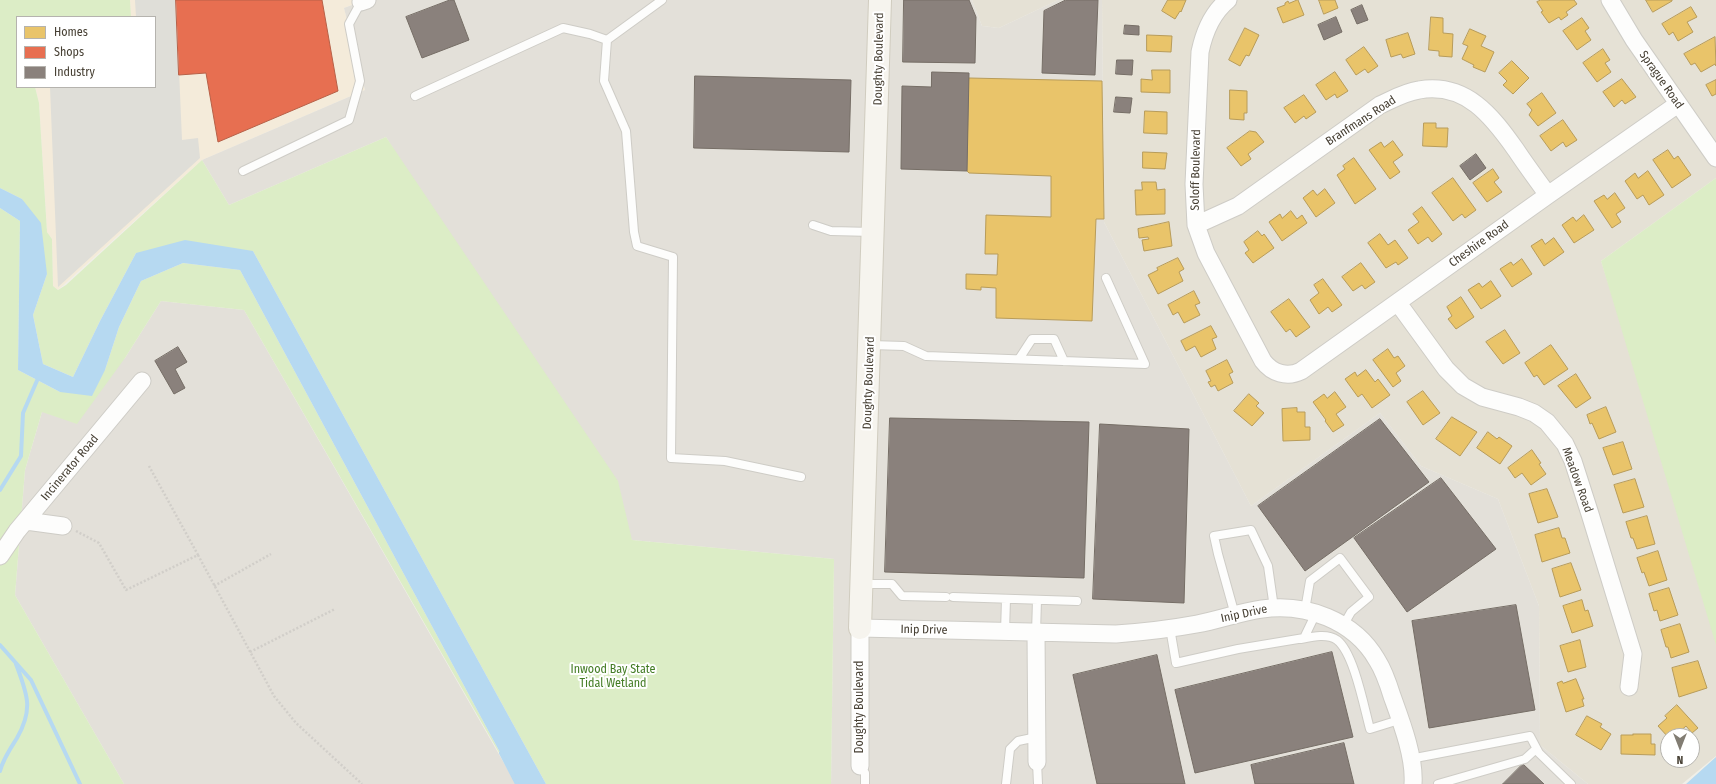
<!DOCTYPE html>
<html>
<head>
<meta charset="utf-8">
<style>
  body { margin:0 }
  #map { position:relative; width:1716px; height:784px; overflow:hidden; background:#f0efe8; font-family:"Fira Sans Condensed",sans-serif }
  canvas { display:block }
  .legend { position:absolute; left:16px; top:16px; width:140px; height:72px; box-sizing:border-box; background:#fff; border:1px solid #b5b3ae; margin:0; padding:5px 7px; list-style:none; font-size:12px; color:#474034 }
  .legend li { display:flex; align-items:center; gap:8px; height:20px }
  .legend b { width:20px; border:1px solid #b5b3ae }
  .north { position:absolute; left:1660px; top:728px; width:40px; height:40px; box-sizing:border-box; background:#fff; border:1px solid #b5b3ae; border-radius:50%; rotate:180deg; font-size:11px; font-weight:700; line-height:16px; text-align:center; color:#474034 }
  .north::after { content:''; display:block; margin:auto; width:14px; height:18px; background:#827d73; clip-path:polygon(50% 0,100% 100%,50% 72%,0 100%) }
</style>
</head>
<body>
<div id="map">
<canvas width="1716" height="784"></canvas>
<ul class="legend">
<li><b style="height:11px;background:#e9c46a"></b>Homes</li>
<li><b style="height:11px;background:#e76f51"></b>Shops</li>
<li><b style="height:11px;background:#8a817c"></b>Industry</li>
</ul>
<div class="north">N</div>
</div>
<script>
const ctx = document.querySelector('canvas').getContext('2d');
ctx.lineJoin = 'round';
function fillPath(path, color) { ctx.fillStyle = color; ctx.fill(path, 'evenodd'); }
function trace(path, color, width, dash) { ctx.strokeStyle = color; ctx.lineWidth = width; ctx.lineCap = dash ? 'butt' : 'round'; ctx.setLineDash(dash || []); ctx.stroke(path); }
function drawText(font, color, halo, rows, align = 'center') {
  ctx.font = font + ' "Fira Sans Condensed",sans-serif'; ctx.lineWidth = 4; ctx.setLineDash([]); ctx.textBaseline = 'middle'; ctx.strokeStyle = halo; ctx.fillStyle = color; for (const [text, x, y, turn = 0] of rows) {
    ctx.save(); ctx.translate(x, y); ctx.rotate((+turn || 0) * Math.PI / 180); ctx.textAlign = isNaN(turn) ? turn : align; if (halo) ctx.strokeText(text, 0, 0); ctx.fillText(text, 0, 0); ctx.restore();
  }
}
fillPath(new Path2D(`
  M972,0H1058L999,28L982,26Z
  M1102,0H1716V178L1601,261L1716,615V756L1682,784H1588L1540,745L1539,606L1498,499L1421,466L1380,413L1251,506L1104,222ZM1668,736H1692V760H1668Z`), '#e5e1d5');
fillPath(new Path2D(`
  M130,0H366L344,8L365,90L202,160L58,290L53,286L52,239L47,232L39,103L35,87H155V17H131Z`), '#f4ebda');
fillPath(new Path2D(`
  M366,0H972L982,26L999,28L1058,0H1102L1104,222L1251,506L1380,413L1421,466L1498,499L1539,606L1540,745L1588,784H831L834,559L632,540L386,137L229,205L202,160L365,90L344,8Z
  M161,301L244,310L516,784H124L15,595L25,470L42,412L125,358Z`), '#e3e0d9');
fillPath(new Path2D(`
  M0,0H130L131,17H17V87H35L39,103L47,232L52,239L53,286L58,290L66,285L202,160L229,205L386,137L618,481L632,540L834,559L831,784H546L253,251L136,253L100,321L73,377L43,364L33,315L47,274L22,199L0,188Z
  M1716,178V645L1601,261Z
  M0,208L20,221L18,370L60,392L105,370L119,327L141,281L183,263L240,270L517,784L244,310L161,301L125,358L77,424L42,412L25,470L15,595L124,784H0Z`), '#dcedc6');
fillPath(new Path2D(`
  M135,0H176L182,140L198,138L200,158L58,287L50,87H155V17H136Z`), '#dfded8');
fillPath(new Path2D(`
  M0,188L22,199L41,223L47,274L33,315L43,364L73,377L100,321L136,253L185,240L253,251L546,784H517L240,270L183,263L141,281L119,327L105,370L92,396L60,392L18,370L20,221L0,208Z
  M1716,757V784H1686Z`), '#b6d9f1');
const homes = new Path2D(`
  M1168,0H1186L1181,12L1180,11L1175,19L1162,11Z
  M1298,0L1304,15L1283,23L1277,8L1285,5V3L1288,1L1289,3Z
  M1319,0H1335L1338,8L1324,14Z
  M1541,0H1574L1577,4L1566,12L1568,15L1561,20L1559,17L1549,23L1541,12L1543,11L1537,2Z
  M1646,0H1672V1L1653,12Z
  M1691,7L1697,17L1687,22L1693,32L1678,41L1673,32L1669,35L1662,24Z
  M1431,17L1443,18V33L1453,34L1452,57L1439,56V51L1429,50Z
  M1582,18L1589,28L1585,31L1591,40L1577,50L1563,31Z
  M1245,28L1259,35L1249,56L1246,55L1240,66L1229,60Z
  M1470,29L1486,36L1481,46L1494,52L1485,72L1473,67L1474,65L1462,59L1468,46L1463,44Z
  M1408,33L1415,54L1403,58L1401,54L1391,57L1386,40Z
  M1147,35L1172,36L1171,52L1147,51Z
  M1715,37L1716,66L1715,64L1701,72L1695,63L1691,65L1684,54Z
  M1364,47L1378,66L1368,73L1365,69L1356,75L1346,60Z
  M1603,49L1610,60L1605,63L1611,72L1597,82L1583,63Z
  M1512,61L1529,78L1513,94L1503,85L1507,81L1499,73Z
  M1152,70H1170V93L1141,92V79L1152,80Z
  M1335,72L1348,91L1337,98L1335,94L1326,100L1316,85Z
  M969,78L1102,81L1104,219H1096L1092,321L996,318V288L981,287V290L966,289V274L997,275L998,254H985L986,215L1051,217V176L969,173L967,171Z
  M1622,79L1636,97L1625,104L1622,100L1614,107L1603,92Z
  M1716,80V94L1712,96L1706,85Z
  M1230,90L1247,91V113H1244V120L1230,119Z
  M1542,93L1556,113L1538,126L1529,115L1532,110L1527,104Z
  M1304,95L1316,112L1306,119L1304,116L1295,123L1284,108Z
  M1145,111L1167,112V134L1144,133Z
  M1563,120L1577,140L1566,147L1563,142L1551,151L1540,136Z
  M1424,123H1436V128H1448L1447,147L1423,146Z
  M1250,131L1256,132L1264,142L1248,154L1251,159L1241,166L1227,148Z
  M1393,141L1403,155L1393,162L1400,172L1390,179L1369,150L1381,142L1384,147Z
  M1668,150L1674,159L1678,156L1691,175L1672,188L1653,160Z
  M1143,152L1167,153L1165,169L1143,168Z
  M1354,158L1376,189L1355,204L1337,175L1345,169L1343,166Z
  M1493,169L1499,178L1494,182L1502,192L1487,202L1473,183Z
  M1648,171L1664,195L1649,205L1643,195L1637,199L1625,181L1635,173L1638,178Z
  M1453,178L1476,210L1465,218L1462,214L1453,221L1432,193Z
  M1142,182H1156L1157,190L1165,189V214L1136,215L1135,190H1142Z
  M1325,189L1335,203L1316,217L1303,198L1313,190L1317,195Z
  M1615,193L1625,208L1616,214L1621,222L1612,228L1594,201L1604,195L1607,199Z
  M1422,207L1442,234L1432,242L1428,237L1418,244L1408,230L1419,222L1413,214Z
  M1291,211L1297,219L1302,215L1307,223L1282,241L1269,222L1280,214L1282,218Z
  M1584,215L1594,230L1574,243L1562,225L1573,217L1576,221Z
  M1169,222L1172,246L1144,251L1142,240L1149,239L1148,237L1139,238L1138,229Z
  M1258,231L1262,236L1264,234L1274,248L1253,263L1245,253L1249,250L1244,242Z
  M1380,234L1388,245L1395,240L1408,258L1398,265L1396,262L1386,268L1368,243Z
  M1554,238L1564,252L1544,266L1531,246L1542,239L1545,244Z
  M1178,258L1184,269L1179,272L1183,281L1158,294L1148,275L1158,270L1157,268Z
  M1522,259L1532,274L1512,287L1500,269L1511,262L1513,265Z
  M1361,263L1375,282L1365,289L1362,285L1353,291L1342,277Z
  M1323,279L1342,305L1332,312L1328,307L1319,314L1310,300L1319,293L1314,285Z
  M1491,281L1501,296L1481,309L1468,290L1479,283L1482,287Z
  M1194,291L1200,303L1195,305L1200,315L1184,323L1178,312L1173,315L1168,305Z
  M1461,297L1474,317L1456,329L1448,319L1452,316L1447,307Z
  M1289,299L1310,327L1296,337L1290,329L1286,332L1271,312Z
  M1211,326L1217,337L1212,339L1216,349L1201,357L1195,346L1186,351L1181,341Z
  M1505,330L1520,353L1503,364L1486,342Z
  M1551,345L1568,369L1544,385L1537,375L1534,377L1525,363Z
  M1388,349L1394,358L1398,356L1405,366L1396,373L1401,381L1393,387L1373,360Z
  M1227,360L1233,372L1229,374L1233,383L1218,391L1215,385L1211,387L1208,382L1211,381L1206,371Z
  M1366,370L1375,382L1378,379L1390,395L1372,408L1362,394L1358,397L1345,379L1355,372L1357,376Z
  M1576,374L1591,398L1576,408L1558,386Z
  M1423,391L1440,413L1423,425L1407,402Z
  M1335,392L1346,407L1336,414L1344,425L1333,432L1325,421L1326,420L1313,402L1324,394L1327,398Z
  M1249,394L1259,403L1256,406L1264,413L1252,426L1234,411Z
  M1606,407L1616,432L1599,439L1592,423L1590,424L1587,415Z
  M1297,408V412H1305V427H1310V440L1283,441L1282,409Z
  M1452,417L1477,432L1460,456L1436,439Z
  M1488,432L1497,439L1499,437L1512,446L1500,464L1477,448Z
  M1623,442L1632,469L1613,475L1603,448Z
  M1532,450L1541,463L1539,464L1546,474L1531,485L1522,473L1515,478L1508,468Z
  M1635,479L1644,507L1623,513L1614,485Z
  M1547,489L1558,517L1538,523L1529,494Z
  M1647,516L1655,544L1637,549L1633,538H1631L1626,522Z
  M1559,528L1562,538H1565L1570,553L1542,562L1535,535Z
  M1658,551L1667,580L1649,586L1644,572L1642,573L1637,558Z
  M1571,563L1581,590L1560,597L1552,569Z
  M1669,588L1678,615L1660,621L1657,610L1654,611L1649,594Z
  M1582,600L1585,611L1588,610L1593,626L1572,633L1563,606Z
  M1680,624L1689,652L1671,658L1668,647H1666L1661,630Z
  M1580,640L1586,667L1568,672L1560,646Z
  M1698,661L1707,688L1679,697L1672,668Z
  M1576,679L1584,699H1582L1584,706L1566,712L1557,683L1562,681L1563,683Z
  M1677,705L1698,728L1692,733L1686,726L1675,736L1668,737L1658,726L1667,718L1665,716Z
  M1587,716L1602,724L1600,727L1611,734L1601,750L1576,735Z
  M1633,734H1651V744H1655V755L1621,754V735H1633Z`);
fillPath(homes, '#e9c46a');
trace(homes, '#b89c5a', 1);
const shops = new Path2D(`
  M176,0H322L338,91L218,142L206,73L179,75Z`);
fillPath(shops, '#e76f51');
trace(shops, '#b76148', 1);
const industry = new Path2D(`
  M450,0H454L469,40L422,58L406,17Z
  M904,0H969L976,17L975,63L903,62Z
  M1066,0H1098L1095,75L1042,73L1044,11Z
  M1362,5L1368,20L1357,24L1351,10Z
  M1336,17L1342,32L1324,40L1318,25Z
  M1125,25L1139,26V35L1124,34Z
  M1117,60H1133L1132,75L1116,74Z
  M932,72L969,73L967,171L901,169L902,86L931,87Z
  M695,76L851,80L849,152L694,148Z
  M1116,97L1132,98L1130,113L1114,112Z
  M1476,154L1486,168L1470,180L1460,166Z
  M178,347L187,362L175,369L185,388L174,394L155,361Z
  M890,418L1089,422L1084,578L885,572Z
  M1380,419L1429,482L1305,571L1258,506Z
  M1100,424L1189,429L1184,603L1093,599Z
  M1441,478L1496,549L1407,612L1354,538Z
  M1516,605L1535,710L1429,728L1412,621Z
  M1332,652L1353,737L1195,773L1175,690Z
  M1157,655L1185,784H1097L1073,675Z
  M1344,743L1354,784H1255L1251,765Z
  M1523,764L1544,784H1503Z`);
fillPath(industry, '#8a817c');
trace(industry, '#766e66', 1);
trace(new Path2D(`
  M0,490L21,456L23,413L39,376
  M0,645L31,680L80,784
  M501,753L517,784
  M0,771C3,759 10,749 17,738C34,708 27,694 16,664`), '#b6d9f1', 4);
const service = new Path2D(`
  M607,40L604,81L626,131L634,232L637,246L673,257L671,458L725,461L801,477
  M415,96L563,28L590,34L607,40L662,0
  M243,171L349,120L360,81L349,24L361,2
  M813,225L831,231L873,232
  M871,345L904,346L926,356L1145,364L1106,278
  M1019,359L1032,339H1054L1064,361
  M862,584H892L902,596L946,597
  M953,597L1077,601
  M1305,610L1310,581L1340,558L1369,597L1351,612L1343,626
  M1235,615L1218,554L1214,536L1251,530L1268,566L1274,608
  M1170,628L1176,663L1238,649L1304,638L1316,613
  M1005,632L1006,599
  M1036,633L1037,600
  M1301,639C1311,637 1327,633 1337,640C1354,653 1364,707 1370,729L1399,720
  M1410,759L1530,736L1539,753L1571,784
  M1037,762L1038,784
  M860,766L865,773V784
  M1006,784L1010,749L1018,741L1037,737
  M1438,784L1525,759L1536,749`);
const minor = new Path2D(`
  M1228,0C1212,13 1204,33 1200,52L1194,184L1196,225L1206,253L1263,361C1272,373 1287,378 1301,371L1548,195L1678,104
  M1610,0L1634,40L1716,158
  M361,2L367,0
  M1196,225L1238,206L1380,105C1393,99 1405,92 1419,90C1466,82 1492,116 1516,150C1526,165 1537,180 1548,195
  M1398,303L1446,369L1463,386L1482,397L1519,407L1534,413L1547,422L1565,444L1573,461L1590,514L1633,654L1629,687
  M26,521L63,526
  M0,556L17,531L142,381
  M1036,633L1037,762
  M860,766V628L1116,634C1143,632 1170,629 1197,624C1219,620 1240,612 1262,609C1306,603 1354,620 1377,660C1384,671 1388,683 1392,696C1401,721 1415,757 1413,784`);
const secondary = new Path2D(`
  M860,628L880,0`);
trace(service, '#ceccc6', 10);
trace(minor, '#ceccc6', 19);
trace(secondary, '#d0ccbf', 24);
trace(new Path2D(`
  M76,531L99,543L126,590L198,555L149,466
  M198,555L274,696L296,723L362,784
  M214,586L271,554
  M250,652L335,609`), '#d1cec9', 2.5, [2, 2]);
trace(service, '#fdfdfc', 8);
trace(minor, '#fdfdfc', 17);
trace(secondary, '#f6f4ee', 22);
drawText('12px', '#474034', '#fff', [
  ["Doughty Boulevard",879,59,-89],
  ["Sprague Road",1661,80,55],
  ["Branfmans Road",1361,121,-33],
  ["Soloff Boulevard",1196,170,-89],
  ["Cheshire Road",1479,244,-36],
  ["Doughty Boulevard",869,383,-88],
  ["Incinerator Road",70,468,-50],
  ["Meadow Road",1577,480,70],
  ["Inip Drive",1244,614,-12],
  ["Inip Drive",924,630,1],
  ["Doughty Boulevard",860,707,-90]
]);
drawText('12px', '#437c24', '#fff', [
  ["Inwood Bay State",613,670],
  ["Tidal Wetland",613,684]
]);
</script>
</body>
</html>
